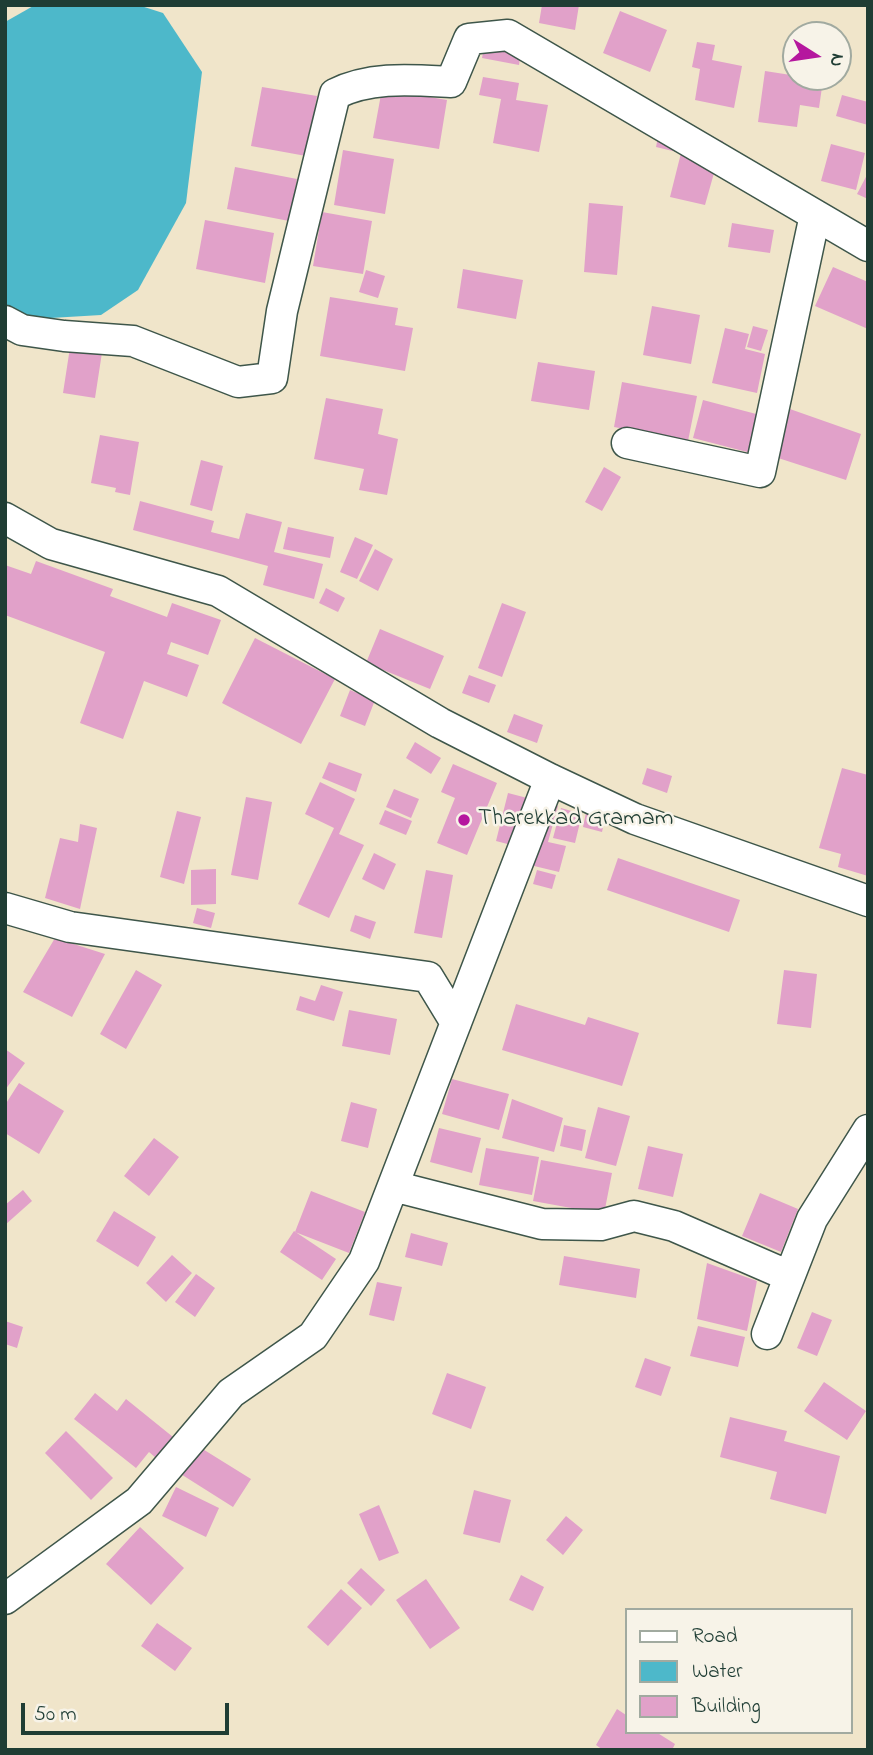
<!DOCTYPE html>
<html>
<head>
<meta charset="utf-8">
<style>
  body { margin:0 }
  #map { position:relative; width:873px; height:1755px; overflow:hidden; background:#f0e5ca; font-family:"Indie Flower",sans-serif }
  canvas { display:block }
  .frame { position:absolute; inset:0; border:7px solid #1f3d34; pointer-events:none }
  .legend { position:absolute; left:625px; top:1608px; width:228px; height:126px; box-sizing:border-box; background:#f7f3e8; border:2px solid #a1aaa0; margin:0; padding:9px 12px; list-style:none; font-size:21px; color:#1f3d34 }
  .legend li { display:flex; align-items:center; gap:14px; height:35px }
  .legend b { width:35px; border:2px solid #a1aaa0 }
  .north { position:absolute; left:782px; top:21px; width:70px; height:70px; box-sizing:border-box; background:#f7f3e8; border:2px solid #a1aaa0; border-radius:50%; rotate:102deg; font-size:19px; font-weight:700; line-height:28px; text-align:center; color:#1f3d34 }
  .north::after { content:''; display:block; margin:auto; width:24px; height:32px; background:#b5179e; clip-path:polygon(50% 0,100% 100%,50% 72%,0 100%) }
  .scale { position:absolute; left:21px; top:1703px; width:208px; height:32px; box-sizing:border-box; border:4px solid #1f3d34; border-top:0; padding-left:9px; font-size:21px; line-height:24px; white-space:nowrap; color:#1f3d34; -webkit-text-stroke:5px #f7f3e8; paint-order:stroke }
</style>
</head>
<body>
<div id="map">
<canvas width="873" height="1755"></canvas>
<div class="frame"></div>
<ul class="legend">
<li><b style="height:9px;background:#fff"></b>Road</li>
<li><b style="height:19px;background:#4db8ca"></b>Water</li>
<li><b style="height:19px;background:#e1a1c9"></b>Building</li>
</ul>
<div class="north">N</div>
<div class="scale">50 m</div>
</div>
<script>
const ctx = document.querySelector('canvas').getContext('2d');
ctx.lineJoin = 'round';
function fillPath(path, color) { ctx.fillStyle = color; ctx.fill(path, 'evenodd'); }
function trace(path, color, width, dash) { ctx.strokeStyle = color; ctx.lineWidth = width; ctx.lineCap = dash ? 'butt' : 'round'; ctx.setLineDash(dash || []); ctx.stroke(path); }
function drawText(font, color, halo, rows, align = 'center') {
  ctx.font = font + ' "Indie Flower",sans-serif'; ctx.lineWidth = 5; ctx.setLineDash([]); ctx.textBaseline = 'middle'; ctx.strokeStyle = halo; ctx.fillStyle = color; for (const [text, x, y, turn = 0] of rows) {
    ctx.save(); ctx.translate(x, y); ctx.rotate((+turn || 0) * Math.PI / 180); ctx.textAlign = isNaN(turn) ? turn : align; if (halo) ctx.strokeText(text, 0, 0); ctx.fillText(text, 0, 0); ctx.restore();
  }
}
fillPath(new Path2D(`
  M35,5H138L163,13L202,72L186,203L138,290L101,315L34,319L5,304V22Z`), '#4db8ca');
fillPath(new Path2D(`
  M542,5H579L575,30L539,23Z
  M620,11L667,30L650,72L603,53Z
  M487,31L523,38L519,65L482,58Z
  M697,42L715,45L712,60L742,66L734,108L695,100L700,69L692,67Z
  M765,71L823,80L819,108L800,105L797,127L758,122Z
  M483,77L519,83L516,100L548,105L539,152L493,143L501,99L479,95Z
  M262,87L317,96L306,156L251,146Z
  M382,89L447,100L439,149L373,138Z
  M842,95L868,102V125L836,116Z
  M660,127L723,141L705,205L670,197L681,153L656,147Z
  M831,144L865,153L856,190L821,181Z
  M343,150L394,159L385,214L334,205Z
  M235,167L297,179L289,221L227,209Z
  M868,173V199L857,194Z
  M589,203L623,206L617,275L584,272Z
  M322,212L372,221L363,274L313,266Z
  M205,220L274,233L265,283L196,269Z
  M732,223L774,230L770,253L728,247Z
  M833,267L868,282V329L815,306Z
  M463,269L523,280L516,319L457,308Z
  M366,270L385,276L378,298L359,292Z
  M330,297L398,308L395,325L413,328L405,371L320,356Z
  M652,306L700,315L691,364L643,355Z
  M753,326L768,330L761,351L747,347Z
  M725,328L749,334L745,349L765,354L757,393L712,383Z
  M71,341L103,346L95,398L63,393Z
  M538,362L595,371L589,410L531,401Z
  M622,382L697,396L688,441L614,427Z
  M326,398L383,409L378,434L398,439L387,495L359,490L364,469L314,459Z
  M703,400L760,415L751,453L693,438Z
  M787,408L861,434L846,480L772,456Z
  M100,435L139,442L130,495L115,492L116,488L91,483Z
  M201,460L223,466L212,511L190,505Z
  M604,467L621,477L602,511L585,502Z
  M140,501L214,521L211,532L239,539L246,513L282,522L274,552L323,564L314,599L263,585L268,566L133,530Z
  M288,527L334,537L330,558L283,549Z
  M355,537L373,545L357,579L340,572Z
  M375,549L393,559L378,591L359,581Z
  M36,561L113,589L110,596L167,617L172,603L221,620L208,655L171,642L167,654L199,665L187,697L144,681L123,739L80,723L105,652L5,615V565L31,574Z
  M326,588L345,598L338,612L319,603Z
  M502,603L526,612L502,677L478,668Z
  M380,629L444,656L430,689L366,663Z
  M255,638L335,679L301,744L222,703Z
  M469,675L496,685L489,703L462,693Z
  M350,690L375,700L365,726L340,716Z
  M514,714L543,725L537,743L507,732Z
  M415,742L441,758L431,774L406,758Z
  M329,762L362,774L356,792L322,778Z
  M453,764L497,783L467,855L437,843L455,798L441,792Z
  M647,768L672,776L667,793L642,784Z
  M842,768L868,775V876L838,867L841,854L819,848Z
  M320,782L355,799L339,834L364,845L329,918L298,904L334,828L305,814Z
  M394,789L419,799L411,818L386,807Z
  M508,793L558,806L548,842L566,846L559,872L530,865L534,851L496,841Z
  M246,797L272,802L258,880L231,875Z
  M561,808L582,814L575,843L553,838Z
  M587,808L606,813L602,832L583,827Z
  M385,810L412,821L406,835L379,824Z
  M177,811L201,817L184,884L160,877Z
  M80,824L97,828L80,909L45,898L60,838L78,842Z
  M374,853L396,864L384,890L362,879Z
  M618,858L740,900L729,932L607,890Z
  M216,869V904L191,905V870Z
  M426,870L453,875L442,938L414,933Z
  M537,870L556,875L552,889L533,884Z
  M197,908L215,913L211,928L193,923Z
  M355,915L376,922L370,939L350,931Z
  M55,938L105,954L72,1017L23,992Z
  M136,970L162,985L126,1049L100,1034Z
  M784,970L817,974L811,1028L777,1024Z
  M321,985L343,992L334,1021L296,1010L300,996L315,1001Z
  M516,1004L585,1025L588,1017L639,1033L622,1086L502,1050Z
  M349,1010L397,1019L390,1055L342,1046Z
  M5,1049L25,1063L5,1090Z
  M452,1079L509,1094L499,1130L442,1114Z
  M19,1083L64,1111L39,1154L5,1133V1105Z
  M512,1099L563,1118L554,1152L502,1138Z
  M351,1102L377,1109L368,1148L341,1141Z
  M598,1107L630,1116L616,1166L585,1158Z
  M564,1125L586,1130L582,1151L560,1146Z
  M439,1128L481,1138L472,1173L430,1162Z
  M154,1138L179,1157L149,1196L124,1176Z
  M648,1146L683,1154L673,1197L638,1189Z
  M486,1148L539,1157L532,1195L479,1185Z
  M541,1160L612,1173L604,1214L533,1201Z
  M23,1190L32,1201L5,1225V1205Z
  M311,1191L365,1212L349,1253L295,1232Z
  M760,1193L798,1209L781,1252L742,1236Z
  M114,1211L156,1237L138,1267L96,1241Z
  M294,1231L336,1259L322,1280L280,1252Z
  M411,1233L448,1243L442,1266L405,1257Z
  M172,1255L192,1273L166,1302L146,1283Z
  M564,1256L640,1269L636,1298L559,1285Z
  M707,1263L757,1281L747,1331L697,1319Z
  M196,1274L215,1288L195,1317L175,1302Z
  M377,1282L402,1287L394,1321L369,1315Z
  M812,1312L832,1320L817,1356L797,1348Z
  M5,1321L23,1327L17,1348L5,1344Z
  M698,1326L745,1337L738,1367L690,1356Z
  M645,1358L671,1367L661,1396L635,1387Z
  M447,1373L486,1387L471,1429L432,1414Z
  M824,1382L866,1411L847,1440L804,1411Z
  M95,1393L117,1411L126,1399L173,1437L156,1458L149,1452L136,1468L74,1419Z
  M730,1417L787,1431L784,1441L840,1456L826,1514L770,1499L777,1472L720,1457Z
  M66,1431L113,1478L91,1500L45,1453Z
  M193,1443L251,1479L233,1507L176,1471Z
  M176,1487L219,1508L206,1537L162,1516Z
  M474,1490L511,1500L500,1543L463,1534Z
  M379,1505L399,1553L379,1561L359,1514Z
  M566,1516L583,1530L563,1555L546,1540Z
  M140,1527L184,1568L151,1605L106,1564Z
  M361,1568L385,1590L371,1606L347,1583Z
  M521,1575L544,1587L533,1611L509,1600Z
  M426,1579L460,1628L430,1649L396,1600Z
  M341,1589L362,1608L328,1646L307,1627Z
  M157,1623L192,1648L175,1671L141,1646Z
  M617,1709L626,1715V1732H656L675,1744L672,1750H603L596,1745Z`), '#e1a1c9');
const street = new Path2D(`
  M5,321L22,330L64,336L133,341L238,382L272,378L282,311L335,94C371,76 412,80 451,82L469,39L508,35L868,246
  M627,443L760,472L815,215
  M5,518L51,544L218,591L440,723L550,779L635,819L868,901
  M5,908L70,927L428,977L456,1023
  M393,1186L542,1224L601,1225L634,1216L674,1226L789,1276
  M767,1334L812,1219L868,1130
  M5,1599L139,1501L231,1393L313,1336L364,1261L550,779`);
trace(street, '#3e564a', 33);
trace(street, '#fff', 30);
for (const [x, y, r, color] of [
  [464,820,7,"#b5179e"]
]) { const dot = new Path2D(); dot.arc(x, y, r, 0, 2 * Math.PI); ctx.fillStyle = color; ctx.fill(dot); trace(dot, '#f7f3e8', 2.5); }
drawText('24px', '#1f3d34', '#f7f3e8', [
  ["Tharekkad Gramam",478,820]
], 'left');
</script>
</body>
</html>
